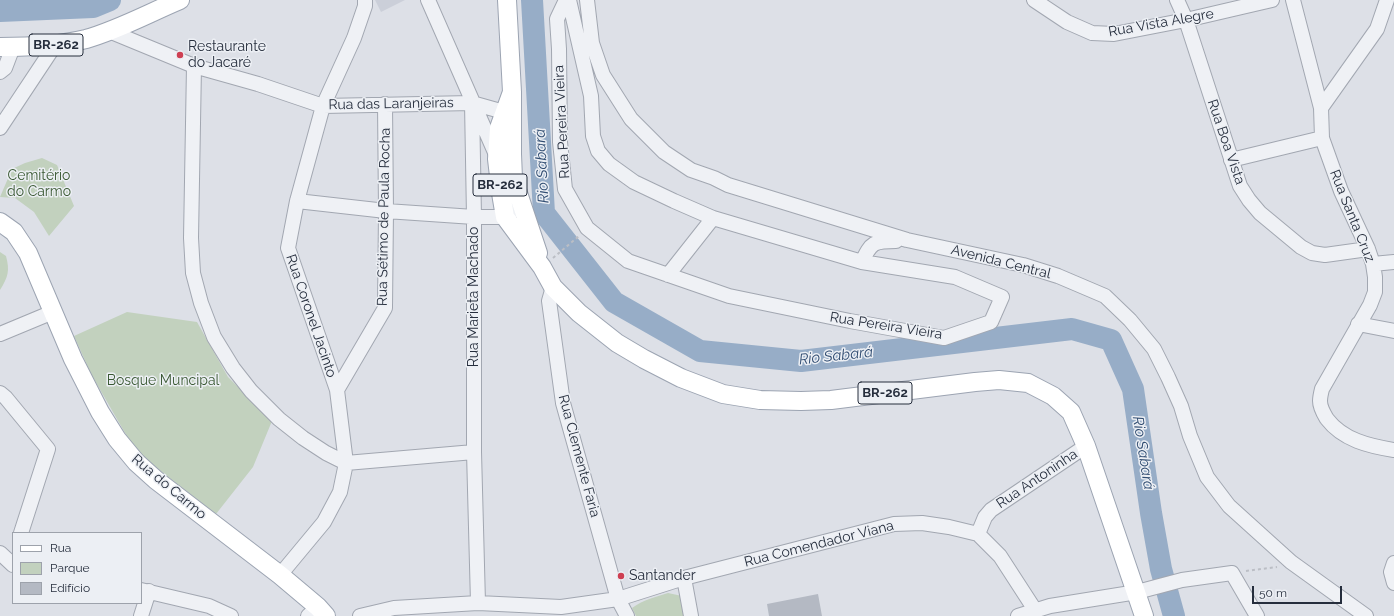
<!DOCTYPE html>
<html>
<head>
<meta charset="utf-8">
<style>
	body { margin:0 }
	#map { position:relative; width:1394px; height:616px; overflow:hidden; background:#dde0e7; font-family:Raleway,sans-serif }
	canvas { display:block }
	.legend { position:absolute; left:12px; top:532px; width:130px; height:72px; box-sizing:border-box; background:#eceff4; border:1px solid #9da2ab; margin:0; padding:5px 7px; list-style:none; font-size:12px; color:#262e3d }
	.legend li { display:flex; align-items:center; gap:8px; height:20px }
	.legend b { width:20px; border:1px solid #9da2ab }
	.scale { position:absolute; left:1252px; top:586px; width:90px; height:18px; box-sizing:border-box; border:2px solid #262e3d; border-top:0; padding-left:5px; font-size:12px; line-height:14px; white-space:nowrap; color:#262e3d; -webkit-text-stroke:3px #eceff4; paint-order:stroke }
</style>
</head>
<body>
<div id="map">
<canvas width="1394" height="616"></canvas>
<ul class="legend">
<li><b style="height:5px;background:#fff"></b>Rua</li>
<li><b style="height:11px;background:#c2d1be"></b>Parque</li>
<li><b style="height:11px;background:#b4b9c3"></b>Edifício</li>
</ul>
<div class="scale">50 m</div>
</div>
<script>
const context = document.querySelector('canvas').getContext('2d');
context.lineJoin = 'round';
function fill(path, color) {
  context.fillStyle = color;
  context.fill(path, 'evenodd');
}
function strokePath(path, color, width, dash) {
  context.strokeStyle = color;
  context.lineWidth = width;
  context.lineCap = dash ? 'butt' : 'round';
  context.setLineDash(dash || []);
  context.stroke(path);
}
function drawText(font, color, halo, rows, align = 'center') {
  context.font = font + ' Raleway,sans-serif';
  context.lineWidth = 3;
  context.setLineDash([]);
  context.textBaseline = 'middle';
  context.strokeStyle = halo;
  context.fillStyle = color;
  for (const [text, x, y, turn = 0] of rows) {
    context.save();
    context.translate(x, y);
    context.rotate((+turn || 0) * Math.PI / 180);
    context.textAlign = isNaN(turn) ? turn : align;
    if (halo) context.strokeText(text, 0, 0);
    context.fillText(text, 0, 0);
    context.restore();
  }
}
fill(new Path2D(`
	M 375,0 L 405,0 L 381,12 Z`), '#cbcfd9');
fill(new Path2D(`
	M 42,158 L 57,165 L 74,206 L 49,236 L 34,212 L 15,198 L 0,197 L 12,169 L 25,163 Z
	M 0,252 L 6,256 C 10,271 8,277 0,290 Z
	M 127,312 L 197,322 L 228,377 L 272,421 L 253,467 L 216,514 L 136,452 L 91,374 L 74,336 Z
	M 668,593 L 682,596 L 685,616 L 636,616 L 632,608 C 643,600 655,597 668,593 Z`), '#c2d1be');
strokePath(new Path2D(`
	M 532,0 L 544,213 L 614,302 L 700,351 L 801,361 L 1072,329 L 1111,340 L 1133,389 L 1151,513 L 1161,569 L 1174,616
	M 0,11 L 93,7 L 110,0`), '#97adc7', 22);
fill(new Path2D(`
	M 818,594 L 822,616 L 769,616 L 767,604 Z`), '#b4b9c3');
const minor = new Path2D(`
	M 428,0 L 497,157
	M 566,0 L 557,19 L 559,49 L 560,142 L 565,189 L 587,228 L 628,261 L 729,296 L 850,321 L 944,338 L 991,322 L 1002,297 L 955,277 L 862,262 L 713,218 L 674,201 L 634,182 L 609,164 L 598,151 L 593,136 L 591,96 L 569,0
	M 587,0 L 592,43 L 603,75 L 631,119 L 664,152 L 691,170 L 714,178 L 728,185 L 907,240 L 1023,265 L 1058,276 L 1105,296 L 1130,320 L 1154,349 L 1168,377 L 1181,406 L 1190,436 L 1207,477 L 1229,506 L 1291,562 L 1366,616
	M 1034,0 L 1067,22 L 1092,33 L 1114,34 L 1186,20 L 1272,0
	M 1177,0 L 1186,20 L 1240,186 L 1249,200 L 1260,213 L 1301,247 L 1312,253 L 1325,255 L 1368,249
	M 1293,0 L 1321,108 L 1322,138 L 1341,191 L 1368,249 L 1373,264 L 1375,277 L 1375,292 L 1370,305 L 1322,389 C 1321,393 1320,397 1320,401 C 1320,408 1324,414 1327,419 C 1343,440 1369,446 1394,450
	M 109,31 L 194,66 L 258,84 L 323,106 L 472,103 L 504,112 L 510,120
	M 194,66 L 191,238 L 193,273 L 201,303 L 214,337 L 233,368 L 251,391 L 279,419 L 303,438 L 326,453 L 346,463 L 474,452
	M 0,72 L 5,68 L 13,47
	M 472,103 L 474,217 L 474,452 L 478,603
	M 1321,108 L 1377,29 L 1387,0
	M 0,128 L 55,45
	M 1231,160 L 1322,138
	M 297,201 L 386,211 L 474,217 L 505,217 L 512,212 L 520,199
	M 862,262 C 871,242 874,241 896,241
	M 1373,264 L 1394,262
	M 668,275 L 713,218
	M 553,287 L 549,301 L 563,403 L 618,599 L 627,616
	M 1358,324 L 1394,331
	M 0,334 L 53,312
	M 337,390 L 385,308 L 386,211 L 385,104
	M 0,393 L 6,398 L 48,449 L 21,533
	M 978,534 L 985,517 L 991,510 L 1086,446
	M 0,553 L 13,565
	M 1394,563 L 1391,572 L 1394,583
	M 280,575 L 324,522 L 340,492 L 346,463 L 337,390 L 288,248 L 297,201 L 323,106 L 354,38 L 365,6 L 365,0
	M 684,578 L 691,616
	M 141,590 L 209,606 L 231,616
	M 141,616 L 149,591
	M 308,616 L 318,607
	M 360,616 L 394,608 L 478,603 L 561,607 L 618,599 L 684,578 L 894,524 L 922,523 L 949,527 L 978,534 L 1000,556 L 1035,610
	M 1018,616 L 1050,606 L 1137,592 L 1182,580 L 1232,573 L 1257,616`);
const major = new Path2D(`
	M 507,0 L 512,92 L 512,154 L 513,178 L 538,253
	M 0,47 C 29,47 58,46 86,39 C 118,30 149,13 180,0
	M 512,92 L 499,128 L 497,159 L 501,193 L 505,217 L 542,267 L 553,287 L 579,313 L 617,343 L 644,359 L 681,378 L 723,394 L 760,400 L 801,401 L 831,400 L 975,382 L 999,380 L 1028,383 L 1053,396 L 1071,412 L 1086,446 L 1144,616
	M 0,222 L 14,232 L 28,253 L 73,359 L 100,412 L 117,439 L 136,462 L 156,480 L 280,575 L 318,607 L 326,616`);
strokePath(minor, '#a2a7b1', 16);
strokePath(major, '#9ca4b2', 20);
strokePath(new Path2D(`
	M 553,258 L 579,236
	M 1246,571 L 1277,567`), '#bbbec5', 2, [3, 3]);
strokePath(minor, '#eff1f5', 14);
strokePath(major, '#fff', 18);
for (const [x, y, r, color] of [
	[180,55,4,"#ce3f52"],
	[621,576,4,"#ce3f52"]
]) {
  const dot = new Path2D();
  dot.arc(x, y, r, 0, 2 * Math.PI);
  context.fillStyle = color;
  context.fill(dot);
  strokePath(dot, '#eceff4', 1.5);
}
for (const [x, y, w] of [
	[56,45,54],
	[500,185,54],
	[885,393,54]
]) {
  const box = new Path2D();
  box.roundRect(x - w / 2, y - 11, w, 22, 3);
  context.fillStyle = '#eceff4';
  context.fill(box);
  strokePath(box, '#262e3d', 1);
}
drawText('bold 13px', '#262e3d', null, [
	["BR-262",56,45],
	["BR-262",500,185],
	["BR-262",885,393]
]);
drawText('14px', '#262e3d', '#eceff4', [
	["Rua Vista Alegre",1161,23,-10],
	["Rua das Laranjeiras",391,104,-1],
	["Rua Pereira Vieira",562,122,-93],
	["Rua Boa Vista",1226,142,71],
	["Rua Santa Cruz",1352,216,68],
	["Rua Sétimo de Paula Rocha",384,217,-89],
	["Avenida Central",1001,262,14],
	["Rua Marieta Machado",474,297,-90],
	["Rua Coronel Jacinto",311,316,71],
	["Rua Pereira Vieira",886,326,9],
	["Rua Clemente Faria",579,456,75],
	["Rua Antoninha",1037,479,-34],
	["Rua do Carmo",169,487,40],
	["Rua Comendador Viana",819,544,-14]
]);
drawText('14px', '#262e3d', '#eceff4', [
	["Restaurante",188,47],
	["do Jacaré",188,63],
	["Santander",629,576]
], 'left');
drawText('14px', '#3a5933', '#eceff4', [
	["Cemitério",39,176],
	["do Carmo",39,192],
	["Bosque Muncipal",163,381]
]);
drawText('italic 15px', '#304c71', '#eceff4', [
	["Rio Sabará",542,166,-93],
	["Rio Sabará",836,356,-6],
	["Rio Sabará",1143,453,81]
]);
</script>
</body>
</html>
